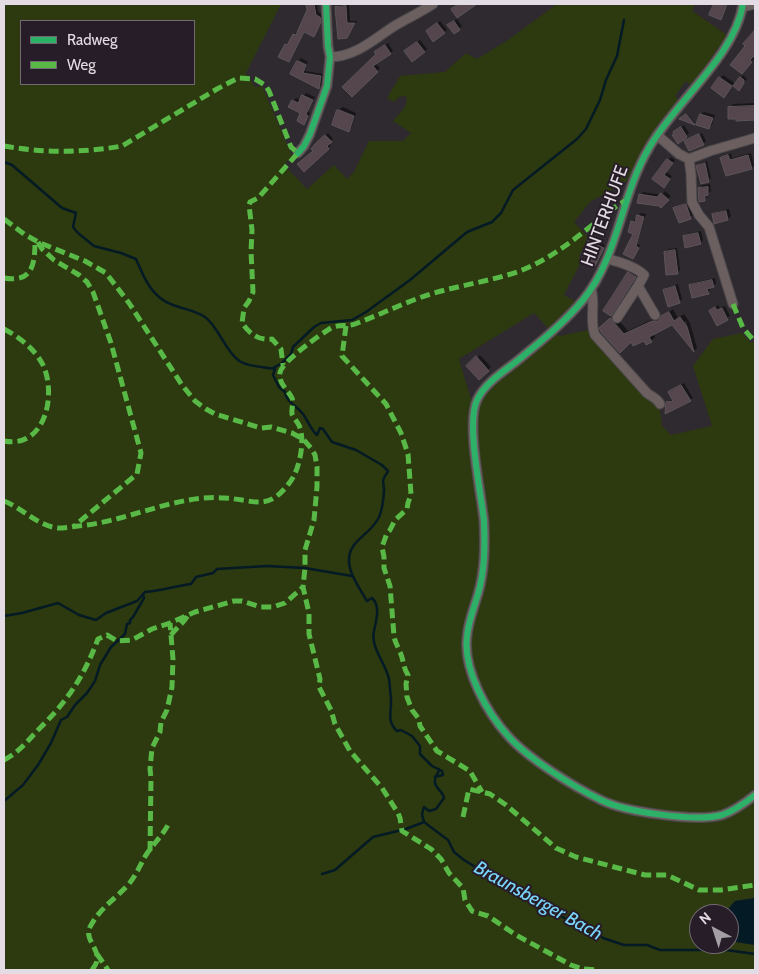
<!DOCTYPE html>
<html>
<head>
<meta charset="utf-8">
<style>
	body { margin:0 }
	#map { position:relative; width:759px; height:974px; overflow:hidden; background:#2f2a2f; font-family:Cabin,sans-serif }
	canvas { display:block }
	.frame { position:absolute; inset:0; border:5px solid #e3dce4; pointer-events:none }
	.legend { position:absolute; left:20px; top:20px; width:175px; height:65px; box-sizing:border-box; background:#271d28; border:1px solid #726973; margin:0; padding:6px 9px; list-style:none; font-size:15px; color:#e3dce4 }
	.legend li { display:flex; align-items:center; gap:10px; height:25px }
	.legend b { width:25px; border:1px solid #726973 }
	.north { position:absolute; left:689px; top:904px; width:50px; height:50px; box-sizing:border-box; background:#271d28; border:1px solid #726973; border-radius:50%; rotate:320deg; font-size:14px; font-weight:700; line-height:20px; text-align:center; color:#e3dce4 }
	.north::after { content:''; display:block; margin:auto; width:18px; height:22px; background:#a49ea5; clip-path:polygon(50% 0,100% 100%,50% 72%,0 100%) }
</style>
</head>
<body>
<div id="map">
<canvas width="759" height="974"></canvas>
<div class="frame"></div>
<ul class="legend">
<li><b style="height:6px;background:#2db169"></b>Radweg</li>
<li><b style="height:6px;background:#58b947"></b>Weg</li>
</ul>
<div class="north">N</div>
</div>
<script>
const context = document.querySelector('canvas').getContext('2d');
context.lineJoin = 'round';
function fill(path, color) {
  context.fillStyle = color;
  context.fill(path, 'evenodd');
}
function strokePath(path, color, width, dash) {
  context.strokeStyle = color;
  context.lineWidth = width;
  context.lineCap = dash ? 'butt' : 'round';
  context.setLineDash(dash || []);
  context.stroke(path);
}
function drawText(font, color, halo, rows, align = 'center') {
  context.font = font + ' Cabin,sans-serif';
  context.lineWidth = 4;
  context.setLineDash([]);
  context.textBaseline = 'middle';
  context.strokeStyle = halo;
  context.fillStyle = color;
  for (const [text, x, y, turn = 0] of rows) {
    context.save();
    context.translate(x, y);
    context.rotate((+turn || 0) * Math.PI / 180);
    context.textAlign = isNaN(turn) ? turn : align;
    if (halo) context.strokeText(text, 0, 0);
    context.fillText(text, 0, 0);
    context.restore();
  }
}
fill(new Path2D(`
	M 4,4 L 281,4 L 246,73 L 255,87 L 262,86 L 292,156 L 284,165 L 307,189 L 334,165 L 347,179 L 354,172 L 369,141 L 403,141 L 411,133 L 393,121 C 399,114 409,106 406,96 L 399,97 L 394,102 L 387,98 L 400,76 L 445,72 L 466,53 L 477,59 L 508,40 L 557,4 L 695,4 L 692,11 L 727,35 L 692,86 L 686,81 L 675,96 L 679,100 L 659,125 L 642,151 L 627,181 L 590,202 L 574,222 L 588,237 L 579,256 L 581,262 L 564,295 L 577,302 L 550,329 L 559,336 L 588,330 L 634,381 L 659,405 L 662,426 L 671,435 L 712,426 L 693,366 L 713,339 L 742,333 L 751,343 L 755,341 L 755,898 L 735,901 L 724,914 L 699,914 L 699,944 L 729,944 L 729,941 L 755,945 L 755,970 L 4,970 ZM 21,21 L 194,21 L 194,84 L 21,84 ZM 534,313 L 549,329 L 488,380 L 471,399 L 459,359 Z`), '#2d390e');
fill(new Path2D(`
	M 755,898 L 755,945 L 729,941 L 729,914 L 724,914 L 735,901 Z`), '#041a24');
fill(new Path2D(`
	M 307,4 L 317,4 L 318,12 L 322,14 L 323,19 L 314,35 L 305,31 L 289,61 L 286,45 L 288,42 L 290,43 L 294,34 L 298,32 L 308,10 Z
	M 349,4 L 350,21 L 357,21 L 347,37 L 336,7 L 339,5 Z
	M 457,19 L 462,26 L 454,33 L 451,23 Z
	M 440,21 L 447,30 L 444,32 L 430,29 Z
	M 755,32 L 755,53 L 753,56 L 755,57 L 746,69 L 747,46 L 745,44 Z
	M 420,40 L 427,49 L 424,52 L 409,48 Z
	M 388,43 L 393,51 L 375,63 L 380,68 L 352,95 L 377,54 L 378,49 Z
	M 301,58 L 308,62 L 307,64 L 299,60 Z
	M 297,62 L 306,67 L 305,71 L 323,74 L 321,85 L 319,88 L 292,73 Z
	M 723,75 L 736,84 L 743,75 L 747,79 L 739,89 L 733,85 L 726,94 L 712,88 Z
	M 306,93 L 315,97 L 308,111 L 310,113 L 304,123 L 302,112 L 293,101 L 296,98 L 301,100 Z
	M 755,103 L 755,116 L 737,118 L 729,108 L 733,104 Z
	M 343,107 L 356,113 L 351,128 L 348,131 L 338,111 Z
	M 704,112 L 715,115 L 712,125 L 709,128 L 701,114 Z
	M 687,114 L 695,123 L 694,123 L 681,119 Z
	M 684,125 L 689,133 L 678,142 L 677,130 Z
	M 328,133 L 333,139 L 329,143 L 331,145 L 304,170 L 316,145 Z
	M 702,133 L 706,141 L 703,144 L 686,141 Z
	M 731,153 L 732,158 L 751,153 L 754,165 L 752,168 L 722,158 Z
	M 671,157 L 675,160 L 666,172 L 672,176 L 666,184 L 654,179 Z
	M 707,161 L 711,178 L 709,180 L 698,166 L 700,163 Z
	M 710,184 L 711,191 L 707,194 L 707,197 L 705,200 L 699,188 L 702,185 Z
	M 665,191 L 671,196 L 661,206 L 640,195 L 643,192 L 661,195 Z
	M 688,202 L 693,215 L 690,218 L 675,208 L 678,206 Z
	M 729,209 L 731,216 L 728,219 L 713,214 L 716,212 Z
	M 640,213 L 646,214 L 637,244 L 640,245 L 635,255 L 634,233 L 632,222 L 635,219 L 637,220 Z
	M 701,231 L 703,240 L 701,243 L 684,237 L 687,234 Z
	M 593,239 L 605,245 L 597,261 L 584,254 Z
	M 677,248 L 680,270 L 677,273 L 665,252 L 668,249 Z
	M 634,268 L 640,272 L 611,315 L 629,273 Z
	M 715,278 L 716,284 L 710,287 L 710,290 L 708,293 L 690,286 L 692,283 Z
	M 678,284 L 682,299 L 679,302 L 664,290 L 667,287 Z
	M 718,305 L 720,308 L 725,306 L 730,316 L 718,324 L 710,311 Z
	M 673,309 L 678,318 L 684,314 L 690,323 L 697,348 L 694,351 L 673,323 L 653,333 L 655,337 L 651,341 L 644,339 L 632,340 L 605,324 L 615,316 L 628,331 L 657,317 L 662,317 ZM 686,321 L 692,341 L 688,337 L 684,322 Z
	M 480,355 L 491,367 L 479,379 L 467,366 Z
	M 684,383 L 693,398 L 690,400 L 667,403 L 670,400 L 674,399 L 672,390 Z`), '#0007');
strokePath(new Path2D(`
	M 4,162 L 12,165 L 62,208 L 76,213 L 73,227 L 78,233 L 94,246 L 121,253 L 136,259 C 144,278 152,298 173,305 C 184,309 196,311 205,317 C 218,326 226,353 241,362 C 250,367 264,367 275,369 L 273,375 L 279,387 L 285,392 C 286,402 297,406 303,414 C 308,421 311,430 317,435 L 320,428 L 323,429 L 332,442 L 356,450 L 382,465 L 388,471 C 387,474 385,475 384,478 C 382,480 384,486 384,489 C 384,497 382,512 378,519 C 372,530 361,536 354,545 C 340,563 358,585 367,601 L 372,598 C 381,606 376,621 374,631 C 370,647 386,664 389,679 C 390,685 390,692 391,698 C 392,711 386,721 397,731 L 401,730 L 412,736 L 420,746 L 420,754 L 432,766 L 442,771 L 443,775 L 435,777
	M 273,368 L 282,363 L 291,354 L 293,347 L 314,327 L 321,323 L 352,320 L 366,312 L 410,280 L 467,232 L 492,222 L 501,213 L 513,190 L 577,139 L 586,129 L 600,100 L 606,80 L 617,56 L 624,20
	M 4,616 L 22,613 L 58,603 L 79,615 L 96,620 L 106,613 L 137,601 L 145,592 C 161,591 176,586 191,584 L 196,577 L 213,573 L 217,569 L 267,566 L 305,568 L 352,576
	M 439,769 C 439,774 435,775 435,780 C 433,787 443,791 444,798 L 436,809 L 429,811 L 424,807 L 422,814 L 424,822 L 448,840 L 454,852 L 464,860 L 482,871 L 495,875 L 518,893 L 570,921 L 585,925 L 603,938 L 624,945 L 647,945 L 660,950 L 726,950 L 755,954
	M 4,801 L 23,785 L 38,765 L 51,743 L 61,720 L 67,717 L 75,705 L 87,693 L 95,681 L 100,665 L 111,647 L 125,634 L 127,624 L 130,623 L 130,620 L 133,617 L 144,598 L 143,594
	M 322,874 L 335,870 L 373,837 L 406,829 L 424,822`), '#041a24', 2.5);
const building = new Path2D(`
	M 306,4 L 314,4 L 316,15 L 320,17 L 321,22 L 314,37 L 304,32 L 289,62 L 278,57 L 285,44 L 287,45 L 293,34 L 296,35 L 307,10 Z
	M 459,4 L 477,4 L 457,18 L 451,9 Z
	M 714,4 L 727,4 L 721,20 L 709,15 Z
	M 346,6 L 347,23 L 355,23 L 347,38 L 338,39 L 335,7 Z
	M 454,21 L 460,30 L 454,34 L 447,25 Z
	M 437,23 L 445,33 L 433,42 L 426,31 Z
	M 755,30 L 755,55 L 750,60 L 752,62 L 742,74 L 730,65 L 745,46 L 743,44 Z
	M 417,42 L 425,52 L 412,62 L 404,51 Z
	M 385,45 L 391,54 L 373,66 L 378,72 L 352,97 L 342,87 L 376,54 L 374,52 Z
	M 297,61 L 306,65 L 303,73 L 321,76 L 319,89 L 290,74 Z
	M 719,77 L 732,86 L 724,98 L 711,88 Z
	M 740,77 L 744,80 L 744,83 L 739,91 L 733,86 Z
	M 302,95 L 313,100 L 306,114 L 308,116 L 304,125 L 297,121 L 300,113 L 288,107 L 292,100 L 298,103 Z
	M 755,106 L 755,120 L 736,121 L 736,119 L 728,119 L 728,107 Z
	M 337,110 L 339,110 L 354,116 L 349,132 L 332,125 Z
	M 686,114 L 695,125 L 679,119 Z
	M 700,114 L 713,118 L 709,129 L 696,125 Z
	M 681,127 L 687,137 L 678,144 L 672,135 L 674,134 L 673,132 Z
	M 699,134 L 704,145 L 689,151 L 684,141 Z
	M 325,135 L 332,142 L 327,146 L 329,149 L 304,172 L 297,164 L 313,151 L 311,149 L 315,144 Z
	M 728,155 L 730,160 L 748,155 L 752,169 L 726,176 L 720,158 Z
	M 667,159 L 673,163 L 664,175 L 670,179 L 664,188 L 652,179 Z
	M 705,163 L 709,182 L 701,184 L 696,166 Z
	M 708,187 L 708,195 L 705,196 L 705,201 L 699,202 L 698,188 Z
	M 661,193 L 669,200 L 661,208 L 659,206 L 637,203 L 639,194 L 657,197 Z
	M 686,204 L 691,219 L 679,223 L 673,208 Z
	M 726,211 L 728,220 L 714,224 L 712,214 Z
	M 637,215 L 644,217 L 636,246 L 639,248 L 633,259 L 623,254 L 633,234 L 628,232 L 631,221 L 635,222 Z
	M 698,233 L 701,244 L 685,248 L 683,236 Z
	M 589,241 L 604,248 L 595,266 L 588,262 L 590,258 L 582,254 Z
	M 675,250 L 678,274 L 666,275 L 664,252 Z
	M 628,272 L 636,277 L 611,316 L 603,311 Z
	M 712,280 L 714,287 L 707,289 L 709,294 L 692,298 L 689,285 Z
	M 675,286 L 680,303 L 668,307 L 663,290 Z
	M 715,307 L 717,310 L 722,308 L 728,320 L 717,326 L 709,311 Z
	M 669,312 L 674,321 L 680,317 L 687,327 L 694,352 L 672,325 L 649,337 L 652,342 L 646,345 L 644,341 L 633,346 L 631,342 L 620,353 L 601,332 L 599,328 L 610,318 L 624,334 L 652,321 L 658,321 L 661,316 Z
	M 476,356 L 489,371 L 479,380 L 466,366 Z
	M 681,385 L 691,401 L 665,414 L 666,402 L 673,401 L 668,392 Z`);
fill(building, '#55454c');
strokePath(building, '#5c5559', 1);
const minor = new Path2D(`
	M 743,4 C 735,56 675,102 649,148 C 620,197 619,256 583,300 C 564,323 540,342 517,361 C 503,372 485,383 477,400 C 466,424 481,492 484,521 C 485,546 485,570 478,594 C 474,608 468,622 467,637 C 463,670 487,713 509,737 C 529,759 574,787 601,800 C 625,812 696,822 722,815 C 734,811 745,803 755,795
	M 743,7 L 755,4
	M 330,57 C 356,57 375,38 396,25 C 408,18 421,12 433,4
	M 657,135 L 679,154 L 689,159 L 710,151 L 755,138
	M 298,153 L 304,146 L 310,134 L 327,86 L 330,57 L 328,46 L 326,4
	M 689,159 L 691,174 L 692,202 L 699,215 L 709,227 L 733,304
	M 608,259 C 619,262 635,266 644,275 L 638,286 L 655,315
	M 591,289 C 596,304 589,321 595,335 L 647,393 C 652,397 657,398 660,404
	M 617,318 L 638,286`);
strokePath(minor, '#4b474b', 11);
strokePath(minor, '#6b605f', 9);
strokePath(new Path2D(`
	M 4,146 C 42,153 83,153 122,146 L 217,89 L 238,78 L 255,79 L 265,85 L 269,91 L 291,147 L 298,153 L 258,198 L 250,202 L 249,205 L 252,230 L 251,252 L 253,292 L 249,301 L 244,308 L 242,323 C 249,333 258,341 272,339 L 281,349 L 283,365
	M 4,219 L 24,234 L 38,242 L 85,261 L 106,273 L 129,303 L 182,385 L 195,401 L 206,409 L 215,414 L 261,428 L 271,427 L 292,433 L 303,439 L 311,448 L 315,455 L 317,467 L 317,487 L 314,520 L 305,550 L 305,568 L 303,587 L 309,613 L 309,634 L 320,679 L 319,687 L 331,710 L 335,724 L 350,751 L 382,788 L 398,813 L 400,818 L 402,831 L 431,849 L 441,859 L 449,873 L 463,888 L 465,900 L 472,911 L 488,916 L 516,935 L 571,965 L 583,969 L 599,970
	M 38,242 L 42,249 L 54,260 L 79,275 L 87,282 L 93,292 L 111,343 L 141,453 L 137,474 L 73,527
	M 4,278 C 33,283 35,264 35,240
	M 733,304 L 743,328 L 755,342
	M 346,326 L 342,356 L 386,404 L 401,433 L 408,454 L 411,494 L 408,503 L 407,509 L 395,520 L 390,530 L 387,533 L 382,547 L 384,557 L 384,568 L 390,586 L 394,636 C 395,643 398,646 400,652 C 404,660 403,668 408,675 L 406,684 L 407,697 L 412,710 L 419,719 L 420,726 L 437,751 L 470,771 L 482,792
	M 4,329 C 19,337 35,349 43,365 C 57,395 45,449 4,441
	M 4,501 C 22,508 38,526 58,528 C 64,528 71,527 78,526 C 127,522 176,494 225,498 C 256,500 268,512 290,482 C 299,471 305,442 300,428 C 299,423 294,419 292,414 C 291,409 294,403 292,398 C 288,390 278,383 280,373 C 281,362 321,334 331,328 C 339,324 347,327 355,324 C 382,314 407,301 434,293 C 462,285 490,281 517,272 C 556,258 586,229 618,205 L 625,201
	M 171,635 C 177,627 183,624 188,615
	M 4,760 C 21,751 28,740 41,727 C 69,699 84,676 98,639 L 107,635 L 117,641 L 132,640 L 152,629 L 170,623 L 195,612 L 234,601 L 242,601 L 261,607 L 273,607 L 285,603 L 303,587
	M 463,817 L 469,789 L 490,794 L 506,805 L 556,848 L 576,857 L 645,875 L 667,875 L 699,890 L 721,890 L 755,885
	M 150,851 L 151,778 L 150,769 L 152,748 L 160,732 L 161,722 L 167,710 L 172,687 L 173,659 L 170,623
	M 97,954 L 108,970
	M 92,970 C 94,967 97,963 97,960 C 99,948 84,939 90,927 C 99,909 115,899 128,885 C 136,876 140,865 146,855 C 154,843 164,834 170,821`), '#58b947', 5, [10, 5]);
strokePath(new Path2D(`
	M 743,4 C 735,56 675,102 649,148 C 620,197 619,256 583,300 C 564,323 540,342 517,361 C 503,372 485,383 477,400 C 466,424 481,492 484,521 C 485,546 485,570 478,594 C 474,608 468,622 467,637 C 463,670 487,713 509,737 C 529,759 574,787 601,800 C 625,812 696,822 722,815 C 734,811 745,803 755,795
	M 298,153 L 304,146 L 310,134 L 327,86 L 330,57 L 328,46 L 326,4`), '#2db169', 6);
drawText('18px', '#e3dce4', '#271d28', [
	["HINTERHUFE",605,216,-70]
]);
drawText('italic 19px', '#7bd6fc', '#271d28', [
	["Braunsberger Bach",538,901,29]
]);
</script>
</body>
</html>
